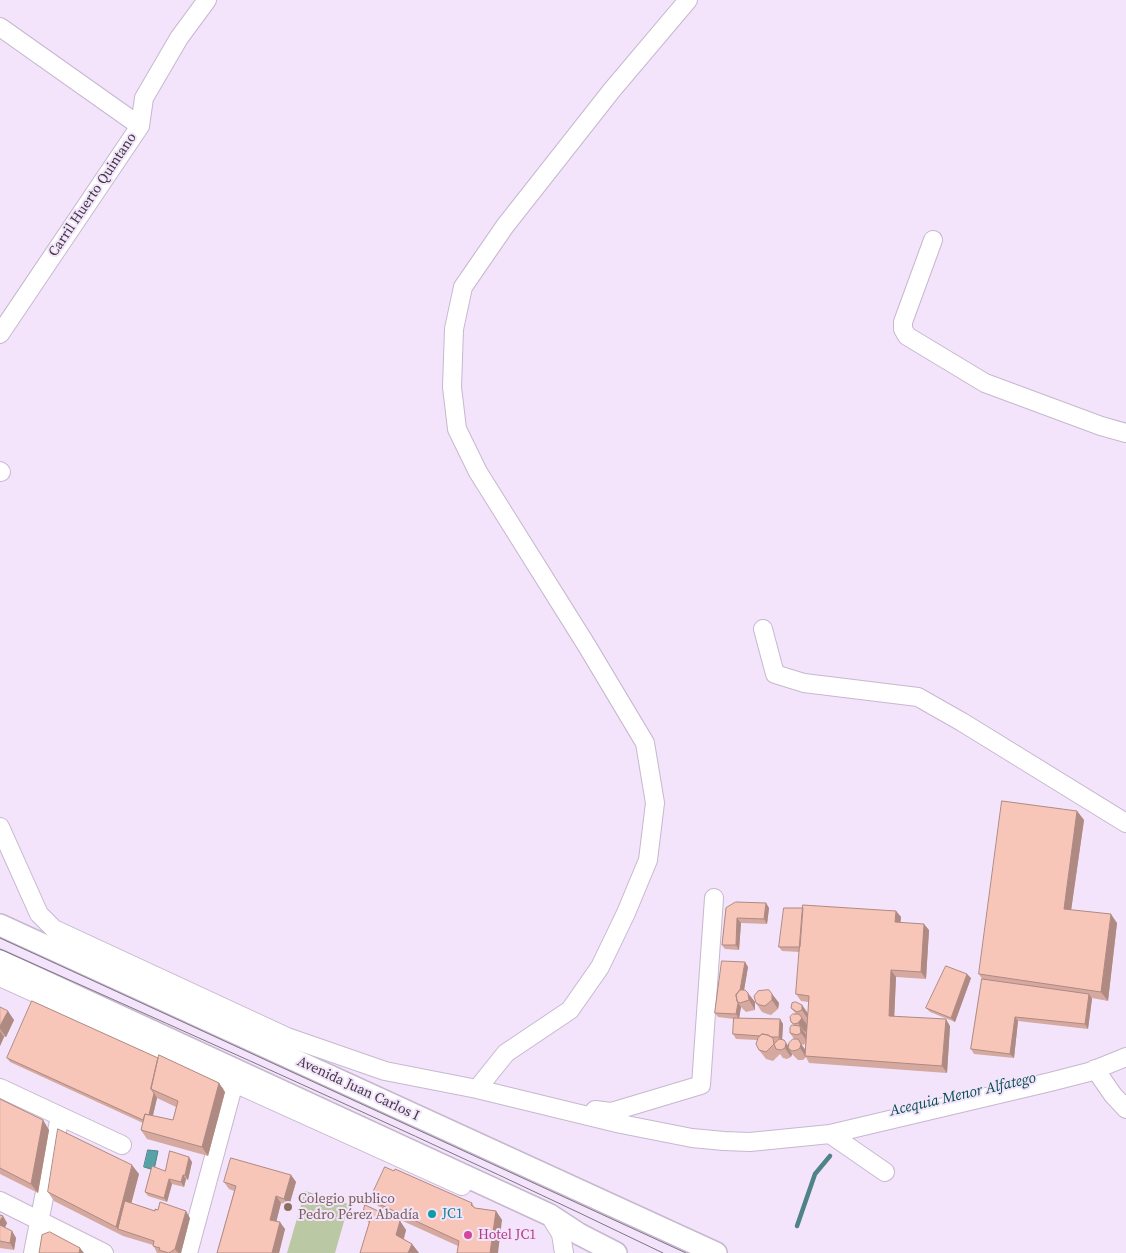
<!DOCTYPE html>
<html>
<head>
<meta charset="utf-8">
<style>
	body { margin:0 }
	canvas { display:block; background:#f3e4fb }
</style>
</head>
<body>
<canvas width="1126" height="1253"></canvas>
<script>
const context = document.querySelector('canvas').getContext('2d');
context.lineJoin = 'round';
function fill(path, color) {
  context.fillStyle = color;
  context.fill(path, 'evenodd');
}
function strokePath(path, color, width, dash) {
  context.strokeStyle = color;
  context.lineWidth = width;
  context.lineCap = dash ? 'butt' : 'round';
  context.setLineDash(dash || []);
  context.stroke(path);
}
function drawText(font, color, halo, rows, align = 'center') {
  context.font = font + ' "Source Serif 4",serif';
  context.lineWidth = 4;
  context.setLineDash([]);
  context.textBaseline = 'middle';
  context.strokeStyle = halo;
  context.fillStyle = color;
  for (const [text, x, y, turn = 0] of rows) {
    context.save();
    context.translate(x, y);
    context.rotate((+turn || 0) * Math.PI / 180);
    context.textAlign = isNaN(turn) ? turn : align;
    if (halo) context.strokeText(text, 0, 0);
    context.fillText(text, 0, 0);
    context.restore();
  }
}
fill(new Path2D(`
	M 305,1191 L 349,1204 L 335,1253 L 287,1253 Z`), '#bac9a4');
const water = new Path2D(`
	M 148,1150 L 158,1151 L 154,1170 L 144,1167 Z`);
fill(water, '#55a2a7');
strokePath(water, '#4f8389', 1);
strokePath(new Path2D(`
	M 797,1226 L 815,1174 L 830,1156`), '#4f8389', 4.5);
const minor = new Path2D(`
	M 0,27 L 140,126
	M 933,240 L 903,322 L 903,329 L 907,336 L 985,383 L 1101,426 L 1126,433
	M 0,334 L 140,126 L 144,98 L 179,38 L 207,0
	M 0,471 L 1,472
	M 763,629 L 775,674 L 804,683 L 918,697 L 962,722 L 1126,823
	M 0,827 L 39,914 L 54,929 L 287,1037 L 385,1071 L 477,1089 L 621,1124 L 692,1138 L 724,1141 L 750,1142 L 830,1134 L 1050,1082 L 1089,1072 L 1126,1057
	M 0,977 L 462,1186
	M 1095,1069 L 1113,1095 L 1126,1109
	M 0,1088 L 122,1145
	M 477,1089 L 506,1053 L 570,1010 L 600,967 L 626,913 L 648,860 L 655,803 L 645,743 L 587,646 L 478,472 L 457,429 L 452,387 L 454,329 L 463,287 L 505,226 L 612,90 L 688,0
	M 595,1110 L 611,1112 L 701,1085 L 714,898
	M 830,1134 L 885,1172
	M 0,1201 L 104,1253
	M 550,1216 L 561,1234 L 564,1253
	M 33,1253 L 60,1116
	M 188,1253 L 234,1083`);
const major = new Path2D(`
	M 0,925 L 716,1253
	M 0,961 L 550,1215 L 579,1234 L 616,1253`);
strokePath(minor, '#c6b8ce', 20);
strokePath(major, '#c6b8ce', 24);
strokePath(minor, '#fff', 18);
strokePath(major, '#fff', 21);
strokePath(new Path2D(`
	M 0,938 L 686,1253
	M 0,949 C 222,1048 444,1147 663,1253`), '#7e7583', 1);
fill(new Path2D(`
	M 1077,811 L 1084,820 L 1071,910 L 1117,923 L 1108,1001 L 1092,998 L 1088,1029 L 1018,1021 L 1014,1058 L 974,1054 L 971,1049 L 982,979 L 979,974 Z
	M 766,903 L 769,908 L 767,924 L 741,923 L 739,950 L 725,949 L 722,945 L 726,908 Z
	M 896,911 L 901,917 L 900,922 L 929,930 L 926,979 L 896,977 L 894,1017 L 950,1026 L 947,1073 L 809,1063 L 806,1057 L 803,1060 L 798,1060 L 792,1054 L 791,1057 L 787,1059 L 783,1058 L 780,1054 L 773,1061 L 766,1059 L 759,1050 L 757,1040 L 736,1039 L 733,1034 L 734,1019 L 718,1017 L 715,1013 L 745,962 L 748,967 L 744,990 L 755,1002 L 755,1010 L 746,1012 L 741,1007 L 739,1018 L 780,1019 L 783,1024 L 782,1039 L 788,1045 L 794,1039 L 790,1033 L 794,1025 L 791,1022 L 796,1014 L 791,1008 L 802,1005 L 808,1013 L 808,1002 L 801,1001 L 796,994 L 800,952 L 782,951 L 779,947 ZM 805,1043 L 805,1049 L 801,1044 L 804,1045 Z
	M 971,978 L 955,1022 L 930,1012 L 926,1008 Z
	M 772,994 L 779,1003 L 778,1009 L 771,1015 L 767,1014 L 762,1012 L 756,1003 Z
	M 0,1007 L 14,1020 L 6,1037 L 4,1037 L 0,1046 Z
	M 7,1058 L 158,1058 L 219,1083 L 225,1092 L 208,1156 L 147,1139 L 141,1130 L 143,1123 L 10,1062 ZM 157,1098 L 176,1107 L 173,1120 L 153,1116 Z
	M 0,1099 L 43,1120 L 49,1130 L 38,1193 L 0,1174 Z
	M 192,1162 L 188,1180 L 186,1179 L 184,1187 L 172,1184 L 167,1202 L 148,1196 L 145,1192 L 165,1171 Z
	M 139,1174 L 131,1204 L 155,1211 L 190,1218 L 181,1253 L 157,1253 L 153,1245 L 123,1236 L 54,1201 L 48,1192 Z
	M 291,1175 L 296,1182 L 289,1206 L 281,1203 L 276,1221 L 285,1229 L 279,1253 L 217,1253 L 234,1191 L 229,1189 L 224,1182 Z
	M 371,1197 L 472,1203 L 475,1208 L 496,1211 L 502,1220 L 458,1246 L 385,1213 L 382,1208 L 378,1206 Z
	M 0,1215 L 3,1216 L 7,1223 L 5,1228 L 12,1231 L 16,1238 L 14,1250 L 0,1248 Z
	M 363,1215 L 400,1221 L 406,1230 L 404,1239 L 412,1244 L 419,1253 L 369,1223 Z`), '#d5a99f');
fill(new Path2D(`
	M 1077,811 L 1084,820 L 1070,918 L 1064,909 Z
	M 766,903 L 769,908 L 767,924 L 764,919 Z
	M 896,911 L 901,917 L 900,929 L 895,922 Z
	M 1111,914 L 1117,923 L 1108,1001 L 1101,992 Z
	M 737,918 L 741,923 L 739,950 L 736,945 Z
	M 924,924 L 929,930 L 926,979 L 921,972 Z
	M 745,962 L 748,967 L 742,1002 L 738,1002 Z
	M 891,970 L 896,977 L 894,1023 L 889,1016 Z
	M 967,974 L 971,978 L 955,1022 L 951,1018 Z
	M 748,993 L 755,1002 L 755,1010 L 749,1000 Z
	M 772,994 L 779,1003 L 778,1009 L 772,1000 Z
	M 1089,994 L 1092,999 L 1088,1029 L 1085,1024 Z
	M 738,1003 L 741,1007 L 739,1019 L 736,1014 Z
	M 802,1005 L 808,1014 L 808,1019 L 802,1010 Z
	M 8,1011 L 14,1020 L 6,1037 L 0,1029 L 0,1026 Z
	M 1015,1017 L 1018,1021 L 1014,1058 L 1010,1054 Z
	M 802,1018 L 809,1027 L 805,1032 L 798,1023 Z
	M 780,1019 L 783,1024 L 782,1042 L 779,1037 Z
	M 946,1019 L 950,1026 L 947,1073 L 942,1066 Z
	M 800,1026 L 806,1035 L 808,1042 L 801,1033 Z
	M 0,1031 L 4,1037 L 0,1046 Z
	M 798,1039 L 807,1053 L 806,1057 L 800,1048 Z
	M 784,1040 L 792,1052 L 788,1048 L 792,1054 L 791,1057 L 785,1048 Z
	M 219,1083 L 225,1092 L 208,1156 L 202,1147 Z
	M 154,1093 L 157,1098 L 150,1127 L 147,1122 Z
	M 43,1120 L 49,1130 L 38,1193 L 31,1184 Z
	M 189,1157 L 192,1162 L 188,1180 L 185,1175 Z
	M 132,1165 L 139,1174 L 124,1231 L 118,1229 L 116,1227 Z
	M 183,1175 L 186,1179 L 184,1187 L 181,1182 Z
	M 291,1175 L 296,1182 L 289,1206 L 284,1199 Z
	M 169,1179 L 172,1184 L 167,1202 L 164,1198 Z
	M 276,1196 L 281,1203 L 275,1227 L 270,1220 Z
	M 186,1211 L 190,1218 L 181,1253 L 178,1253 L 175,1249 Z
	M 496,1211 L 502,1220 L 498,1253 L 490,1253 Z
	M 3,1216 L 7,1223 L 3,1231 L 0,1227 L 0,1221 Z
	M 400,1221 L 406,1230 L 402,1244 L 396,1235 Z
	M 280,1222 L 285,1229 L 279,1253 L 272,1253 Z
	M 12,1231 L 16,1238 L 14,1250 L 10,1243 Z
	M 412,1244 L 419,1253 L 408,1253 Z
	M 80,1248 L 84,1253 L 79,1253 Z`), '#ae8a82');
const building = new Path2D(`
	M 1002,801 L 1077,811 L 1064,909 L 1111,914 L 1101,992 L 979,974 Z
	M 736,902 L 766,903 L 764,919 L 737,918 L 736,945 L 722,945 L 726,908 Z
	M 803,905 L 896,911 L 895,922 L 924,924 L 921,972 L 891,970 L 889,1016 L 946,1019 L 942,1066 L 805,1056 L 809,996 L 796,994 Z
	M 784,908 L 803,908 L 800,947 L 779,947 Z
	M 722,961 L 745,962 L 740,990 L 736,995 L 737,1001 L 738,1003 L 736,1014 L 715,1013 Z
	M 946,966 L 967,974 L 951,1018 L 926,1008 Z
	M 982,979 L 1089,994 L 1085,1024 L 1015,1017 L 1010,1054 L 971,1049 Z
	M 740,990 L 745,990 L 748,993 L 749,1000 L 740,1003 L 737,1001 L 736,995 Z
	M 769,990 L 772,994 L 772,1000 L 765,1006 L 760,1005 L 756,1003 L 754,996 L 758,991 Z
	M 32,1001 L 158,1058 L 151,1089 L 154,1093 L 149,1115 L 145,1114 L 143,1120 L 7,1058 Z
	M 796,1002 L 802,1005 L 802,1010 L 797,1012 L 791,1008 L 792,1003 Z
	M 0,1007 L 8,1011 L 0,1026 Z
	M 793,1014 L 799,1014 L 802,1018 L 798,1023 L 794,1024 L 791,1022 L 790,1017 Z
	M 734,1018 L 780,1019 L 779,1037 L 771,1037 L 768,1035 L 762,1034 L 760,1036 L 733,1034 Z
	M 792,1025 L 800,1026 L 801,1033 L 797,1035 L 790,1033 L 790,1028 Z
	M 762,1034 L 768,1035 L 773,1038 L 774,1044 L 779,1039 L 784,1040 L 786,1043 L 785,1048 L 781,1050 L 776,1049 L 774,1044 L 766,1052 L 759,1050 L 756,1044 L 758,1038 Z
	M 793,1039 L 798,1039 L 801,1044 L 800,1048 L 797,1050 L 792,1051 L 788,1048 L 789,1043 Z
	M 159,1055 L 219,1083 L 202,1147 L 141,1130 L 145,1114 L 173,1120 L 178,1101 L 151,1089 Z
	M 0,1099 L 43,1120 L 31,1184 L 0,1168 Z
	M 58,1129 L 132,1165 L 116,1227 L 48,1192 Z
	M 170,1151 L 189,1157 L 185,1175 L 183,1175 L 181,1182 L 169,1179 L 164,1198 L 145,1192 L 152,1166 L 165,1171 Z
	M 231,1158 L 291,1175 L 284,1199 L 276,1196 L 270,1220 L 280,1222 L 272,1253 L 217,1253 L 236,1186 L 224,1182 Z
	M 385,1167 L 394,1171 L 395,1169 L 472,1203 L 471,1205 L 475,1208 L 496,1211 L 490,1253 L 457,1253 L 459,1241 L 379,1204 L 380,1201 L 371,1197 Z
	M 125,1201 L 155,1211 L 155,1209 L 158,1210 L 160,1202 L 186,1211 L 175,1249 L 169,1253 L 159,1250 L 160,1248 L 153,1246 L 154,1241 L 118,1229 Z
	M 365,1205 L 400,1221 L 396,1235 L 412,1244 L 408,1253 L 360,1253 L 371,1217 L 363,1215 Z
	M 0,1215 L 3,1216 L 0,1221 Z
	M 0,1225 L 12,1231 L 10,1243 L 0,1241 Z
	M 50,1232 L 80,1248 L 79,1253 L 39,1253 L 42,1235 Z`);
fill(building, '#f8c5b9');
strokePath(building, '#ae8a82', 1);
for (const [x, y, r, color] of [
	[288,1207,5,"#8d6e63"],
	[432,1214,5,"#0f9aa8"],
	[468,1235,5,"#d1479c"]
]) {
  const dot = new Path2D();
  dot.arc(x, y, r, 0, 2 * Math.PI);
  context.fillStyle = color;
  context.fill(dot);
  strokePath(dot, '#f3e4fb', 2);
}
drawText('14px', '#403a43', '#f3e4fb', [
	["Carril Huerto Quintano",93,195,-56],
	["Avenida Juan Carlos I",358,1089,25]
]);
drawText('14px', '#785e54', '#f3e4fb', [
	["Colegio publico",298,1199],
	["Pedro Pérez Abadía",298,1215]
], 'left');
drawText('14px', '#0d838f', '#f3e4fb', [
	["JC1",442,1214]
], 'left');
drawText('14px', '#b23c85', '#f3e4fb', [
	["Hotel JC1",478,1235]
], 'left');
drawText('italic 15px', '#024d50', '#f3e4fb', [
	["Acequia Menor Alfatego",963,1095,-13]
]);
</script>
</body>
</html>
